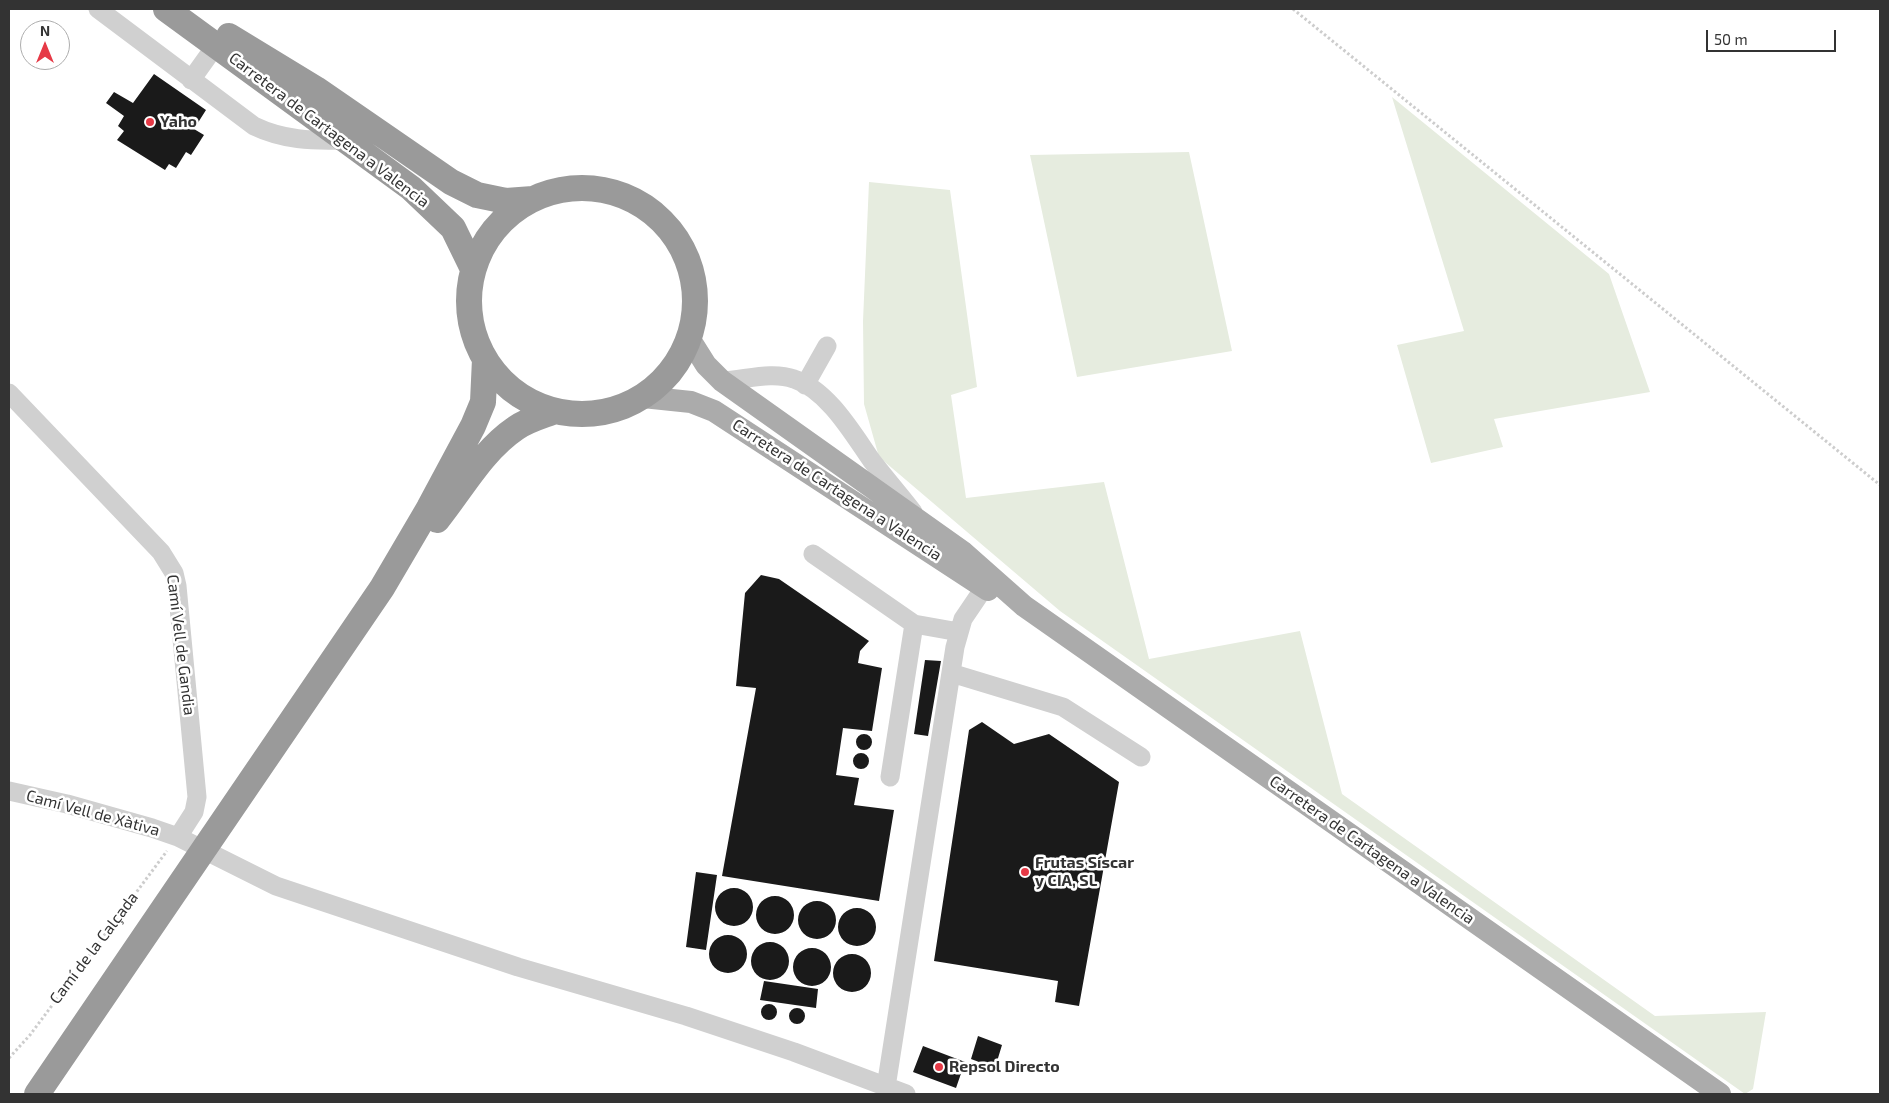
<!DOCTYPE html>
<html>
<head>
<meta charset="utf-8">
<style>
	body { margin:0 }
	#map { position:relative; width:1889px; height:1103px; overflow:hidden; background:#fff; font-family:"Exo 2",sans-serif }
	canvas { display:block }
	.frame { position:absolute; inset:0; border:10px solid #333; pointer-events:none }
	.north { position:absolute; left:20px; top:20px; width:50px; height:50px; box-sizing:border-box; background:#fff; border:1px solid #adadad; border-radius:50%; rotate:0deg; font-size:14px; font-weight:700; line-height:20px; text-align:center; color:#333 }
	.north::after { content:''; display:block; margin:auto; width:18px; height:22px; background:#e63946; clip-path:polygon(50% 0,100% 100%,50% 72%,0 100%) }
	.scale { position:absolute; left:1706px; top:30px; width:130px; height:22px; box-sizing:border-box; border:2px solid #333; border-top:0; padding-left:6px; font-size:15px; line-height:18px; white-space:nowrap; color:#333; -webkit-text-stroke:4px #fff; paint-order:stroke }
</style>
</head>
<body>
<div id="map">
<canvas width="1889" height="1103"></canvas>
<div class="frame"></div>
<div class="north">N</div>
<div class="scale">50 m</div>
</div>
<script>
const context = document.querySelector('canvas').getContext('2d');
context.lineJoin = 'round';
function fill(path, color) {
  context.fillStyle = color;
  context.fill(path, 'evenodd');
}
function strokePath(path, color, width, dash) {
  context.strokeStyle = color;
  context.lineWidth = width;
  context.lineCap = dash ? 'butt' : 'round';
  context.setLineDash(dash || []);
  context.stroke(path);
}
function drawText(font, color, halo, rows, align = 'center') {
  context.font = font + ' "Exo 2",sans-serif';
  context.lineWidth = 5;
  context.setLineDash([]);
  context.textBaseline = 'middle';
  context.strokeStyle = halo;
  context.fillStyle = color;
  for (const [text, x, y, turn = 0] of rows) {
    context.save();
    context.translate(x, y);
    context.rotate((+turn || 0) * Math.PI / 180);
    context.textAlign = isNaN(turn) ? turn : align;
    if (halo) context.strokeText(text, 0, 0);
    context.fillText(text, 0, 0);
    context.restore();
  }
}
fill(new Path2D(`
	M 1392,97 L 1609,274 L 1650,392 L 1494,419 L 1503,447 L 1431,463 L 1397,345 L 1464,331 Z
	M 1189,152 L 1232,351 L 1077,377 L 1030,155 Z
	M 869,182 L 950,190 L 977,387 L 951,395 L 966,498 L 1104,482 L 1149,659 L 1300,631 L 1342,794 L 1655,1016 L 1766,1012 L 1753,1089 L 1745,1094 L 1060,611 L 879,457 L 864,404 L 863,321 Z`), '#e6ecdf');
fill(new Path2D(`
	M 154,74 L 206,110 L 194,129 L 204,135 L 191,155 L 186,152 L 176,168 L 169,164 L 165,170 L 117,140 L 124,131 L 118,126 L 124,116 L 106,103 L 114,92 L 133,103 Z
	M 761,575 L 779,579 L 869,641 L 860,651 L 858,663 L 882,668 L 872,731 L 843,728 L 836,775 L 859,778 L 854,805 L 894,810 L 879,901 L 722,876 L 756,688 L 736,686 L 745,593 Z
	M 925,660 L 941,661 L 928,736 L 914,734 Z
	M 982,722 L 1014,744 L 1049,734 L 1119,782 L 1079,1006 L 1055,1002 L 1058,981 L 934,961 L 969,730 Z
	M856 742a8 8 0 1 1 16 0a8 8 0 1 1-16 0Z
	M853 761a8 8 0 1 1 16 0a8 8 0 1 1-16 0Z
	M 696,872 L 717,875 L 706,950 L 686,947 Z
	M715 907a19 19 0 1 1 38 0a19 19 0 1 1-38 0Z
	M756 915a19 19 0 1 1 38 0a19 19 0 1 1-38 0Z
	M798 920a19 19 0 1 1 38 0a19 19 0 1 1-38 0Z
	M838 927a19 19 0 1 1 38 0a19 19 0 1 1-38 0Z
	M709 954a19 19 0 1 1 38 0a19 19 0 1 1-38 0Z
	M751 961a19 19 0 1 1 38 0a19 19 0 1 1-38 0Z
	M793 967a19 19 0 1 1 38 0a19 19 0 1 1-38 0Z
	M833 973a19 19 0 1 1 38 0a19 19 0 1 1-38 0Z
	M 764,981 L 818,989 L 816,1008 L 760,1000 Z
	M761 1012a8 8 0 1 1 16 0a8 8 0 1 1-16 0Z
	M789 1016a8 8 0 1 1 16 0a8 8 0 1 1-16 0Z
	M 978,1036 L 1002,1045 L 995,1068 L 971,1059 Z
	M 923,1046 L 965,1062 L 956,1088 L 913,1072 Z`), '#1a1a1a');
strokePath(new Path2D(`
	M 1293,9 L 1880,485
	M 9,1058 L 30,1035 L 167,851`), '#cdcdcd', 3, [2.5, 2.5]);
strokePath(new Path2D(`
	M 98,9 L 254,126 C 283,140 312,141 343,140
	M 191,80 L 216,45
	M 722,381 C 745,380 772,371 794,379 C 828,390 853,434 872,461 C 885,478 900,495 913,512
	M 805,385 L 827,346
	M 9,393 L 161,552 L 174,573 L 177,586 L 197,797 L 194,812 L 178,837
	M 813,554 L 914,624 L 959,632
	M 951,673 L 1063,707 L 1141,757
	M 890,777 L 914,624
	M 9,791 L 67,804 L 152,828 L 178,837 L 276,886 L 518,967 L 686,1016 L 794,1052 L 906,1094
	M 886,1087 L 955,647 L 963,619 L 984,588`), '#d0d0d0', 19);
strokePath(new Path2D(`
	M 689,338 L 706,365 L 722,381 L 963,552 L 1024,606 L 1720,1094
	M 643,397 L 691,402 L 714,411 L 988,590`), '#ababab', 22);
strokePath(new Path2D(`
	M 166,9 L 411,188 L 453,228 L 473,269
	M 229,36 L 316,89 L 451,182 L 477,195 L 506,201 L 533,199
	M469 301a113 113 0 1 1 226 0a113 113 0 1 1-226 0Z
	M 437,520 C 462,489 482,451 516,428 C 527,420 542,416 555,411
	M 37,1094 L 382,588 L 429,508 L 473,426 L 483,402 L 485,359`), '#9a9a9a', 26);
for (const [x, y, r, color] of [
	[150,122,5,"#e63946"],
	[1025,872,5,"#e63946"],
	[939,1067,5,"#e63946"]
]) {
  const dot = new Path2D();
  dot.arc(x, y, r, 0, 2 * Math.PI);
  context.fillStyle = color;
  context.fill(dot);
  strokePath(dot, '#fff', 2);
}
drawText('bold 16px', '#333', '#fff', [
	["Yaho",160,122],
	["Frutas Síscar",1035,863],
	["y CIA, SL",1035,881],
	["Repsol Directo",949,1067]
], 'left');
drawText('16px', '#333', '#fff', [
	["Carretera de Cartagena a Valencia",329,130,37],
	["Carretera de Cartagena a Valencia",837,490,33],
	["Camí Vell de Gandia",181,645,83],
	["Camí Vell de Xàtiva",93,813,15],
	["Carretera de Cartagena a Valencia",1372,850,35],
	["Camí de la Calçada",94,948,-53]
]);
</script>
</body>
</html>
